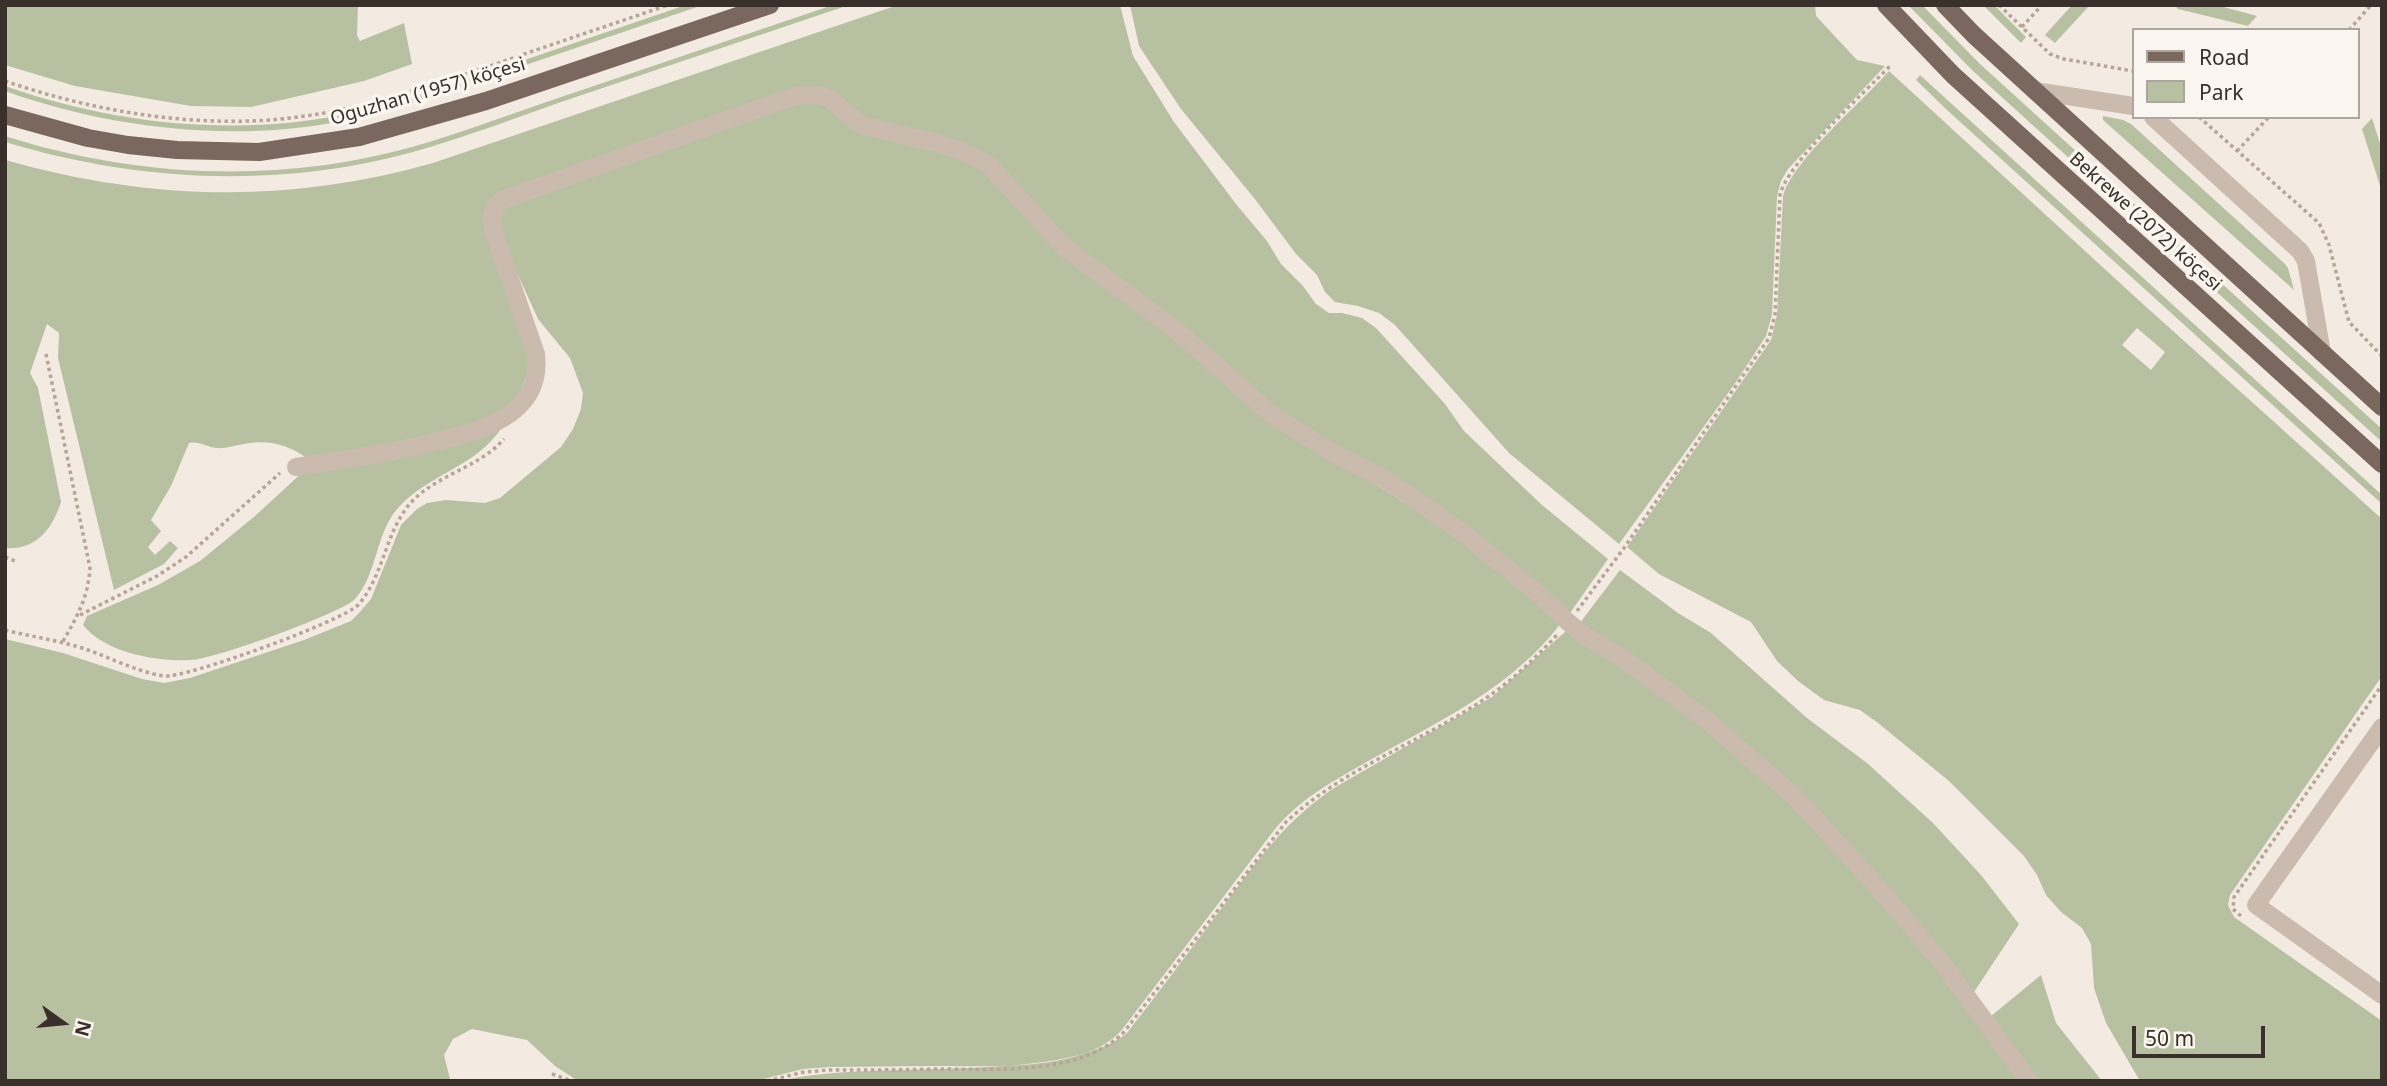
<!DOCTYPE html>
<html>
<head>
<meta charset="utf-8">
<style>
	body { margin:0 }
	#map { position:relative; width:2387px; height:1086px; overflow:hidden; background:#f3ebe2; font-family:"Noto Sans",sans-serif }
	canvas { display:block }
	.frame { position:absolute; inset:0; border:7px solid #39302c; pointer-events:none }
	.legend { position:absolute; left:2132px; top:28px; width:228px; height:91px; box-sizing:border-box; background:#faf5ee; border:2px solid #ada6a0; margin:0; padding:9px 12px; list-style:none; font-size:21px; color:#39302c }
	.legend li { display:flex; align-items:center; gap:14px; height:35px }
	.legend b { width:35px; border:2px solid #ada6a0 }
	.north { position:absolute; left:28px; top:988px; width:70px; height:70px; -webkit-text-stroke:5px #faf5ee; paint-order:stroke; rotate:105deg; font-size:19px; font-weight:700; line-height:28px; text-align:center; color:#39302c }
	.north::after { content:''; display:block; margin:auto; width:24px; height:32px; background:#39302c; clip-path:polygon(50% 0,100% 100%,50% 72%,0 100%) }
	.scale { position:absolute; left:2132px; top:1026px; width:133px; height:32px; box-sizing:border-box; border:4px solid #39302c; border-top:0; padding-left:9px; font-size:21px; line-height:24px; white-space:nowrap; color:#39302c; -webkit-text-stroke:5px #faf5ee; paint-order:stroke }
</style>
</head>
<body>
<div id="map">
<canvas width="2387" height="1086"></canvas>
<div class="frame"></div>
<ul class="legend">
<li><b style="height:9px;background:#7a675e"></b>Road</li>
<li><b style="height:19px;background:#b7c1a2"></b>Park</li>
</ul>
<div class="north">N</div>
<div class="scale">50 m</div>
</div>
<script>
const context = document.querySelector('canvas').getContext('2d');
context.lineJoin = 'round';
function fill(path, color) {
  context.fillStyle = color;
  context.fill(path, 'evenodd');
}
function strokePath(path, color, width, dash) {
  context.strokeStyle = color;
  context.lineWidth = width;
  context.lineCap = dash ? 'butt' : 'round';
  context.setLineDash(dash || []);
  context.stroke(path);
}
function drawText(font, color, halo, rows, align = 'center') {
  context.font = font + ' "Noto Sans",sans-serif';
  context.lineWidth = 7;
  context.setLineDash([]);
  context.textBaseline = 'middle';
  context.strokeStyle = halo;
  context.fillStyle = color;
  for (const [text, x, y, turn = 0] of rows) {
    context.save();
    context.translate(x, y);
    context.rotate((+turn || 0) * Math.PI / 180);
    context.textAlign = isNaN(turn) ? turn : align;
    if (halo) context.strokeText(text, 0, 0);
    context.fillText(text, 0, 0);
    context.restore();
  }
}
fill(new Path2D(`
	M 5,5 L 358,5 L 357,35 L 360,41 L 404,23 L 412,64 L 364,81 L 251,107 L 191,106 L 75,86 L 5,65 Z
	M 686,5 L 703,5 L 499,74 L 498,69 Z
	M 833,5 L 849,5 C 757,36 665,67 573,98 C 520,116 467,137 413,152 C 278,189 138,182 5,142 L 5,136 C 137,178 279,184 412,147 C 464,132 516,112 567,95 C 656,65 744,35 833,5 Z
	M 898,5 L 1120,5 L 1133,56 L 1174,122 L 1236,204 L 1267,241 L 1281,264 L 1303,286 L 1316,304 L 1329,313 L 1342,313 L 1362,318 L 1376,328 L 1445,404 L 1464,431 L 1542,505 L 1608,559 L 1570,613 L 1312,435 L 1081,254 L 993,162 L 868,120 L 831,93 L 492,198 L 530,367 L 519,395 L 497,415 L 473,427 L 308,459 C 289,445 268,439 244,444 C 235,445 226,449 216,448 C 207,447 199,441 189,443 L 171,486 L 151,520 L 161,531 L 148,547 L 155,555 L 170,541 L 178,548 L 164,564 L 114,590 L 58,358 L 59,333 L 47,324 L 30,373 L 38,388 L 61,502 C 53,528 36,551 5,548 L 5,160 C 151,201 287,204 433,163 Z
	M 1130,5 L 1815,5 L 1816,16 L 1857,60 L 1885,66 L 1788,169 L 1781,181 L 1777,196 L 1772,315 L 1766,336 L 1736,382 L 1619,544 L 1509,453 L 1395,325 L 1379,313 L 1358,306 L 1335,302 L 1325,292 L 1317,275 L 1296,254 L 1254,198 L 1181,109 L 1139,46 Z
	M 1908,5 L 1922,5 L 1980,64 L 2382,429 L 2382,442 L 1973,71 Z
	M 1983,5 L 1994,5 L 2026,37 L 2021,43 Z
	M 2072,5 L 2090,5 L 2055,43 L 2045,35 Z
	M 2174,5 L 2216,5 L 2257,16 L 2248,26 L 2178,9 Z
	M 1889,71 L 2133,295 L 2382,519 L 2382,676 L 2230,895 L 2228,905 L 2234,917 L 2382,1021 L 2382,1081 L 2140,1081 L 2106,1023 L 2094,988 L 2091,944 L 2082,928 L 2061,912 L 2046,895 L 2037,875 L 2024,856 L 1949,781 L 1878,723 L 1860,710 L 1824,700 L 1798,681 L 1777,661 L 1751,622 L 1659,574 L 1627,547 L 1771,340 L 1777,315 L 1783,196 C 1793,160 1862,102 1889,71 ZM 2137,328 L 2165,352 L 2151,370 L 2122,345 Z
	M 478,75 L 480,80 C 431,97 382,113 331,123 C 226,142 105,127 5,91 L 5,86 C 116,125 241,138 356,112 C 398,103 438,89 478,75 Z
	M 1920,75 L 2382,495 L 2382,504 L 1947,110 L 1916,80 Z
	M 808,99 L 977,164 L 1045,237 L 1356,472 L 1458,536 L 1561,623 C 1513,687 1438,722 1370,760 C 1334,781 1298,799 1272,833 L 1121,1031 C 1084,1072 989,1066 937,1066 C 901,1066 866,1067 830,1067 L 803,1069 L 756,1081 L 578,1081 L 555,1066 L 527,1040 L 472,1029 L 453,1039 L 444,1055 L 450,1079 L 460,1081 L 5,1081 L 5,639 L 63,653 L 142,679 L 164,683 L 190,678 L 304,640 L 351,621 L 359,613 L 371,599 L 401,525 L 417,509 L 427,503 L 446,500 L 485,503 L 500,498 L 561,447 L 573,429 L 581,409 L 583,393 L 570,358 L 538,319 L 498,231 L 497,211 Z
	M 2103,116 L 2123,120 L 2131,124 L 2284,263 L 2288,268 L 2294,290 L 2103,120 Z
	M 2372,118 L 2382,150 L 2382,192 L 2362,129 Z
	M 502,427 C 477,467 428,474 398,508 C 375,534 378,573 355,599 C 342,613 212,660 191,660 C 158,662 105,653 83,625 L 87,616 L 158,585 L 200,561 L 255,516 L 305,470 Z
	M 1620,570 L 1678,613 L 1711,633 L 1807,718 L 1867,763 L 1933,823 L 1981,875 L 2019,924 L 1974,992 L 1809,803 L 1579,624 Z
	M 1566,631 L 1613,660 L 1701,723 L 1805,815 L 1948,980 L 2020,1081 L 780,1081 C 872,1058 1061,1086 1127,1033 C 1158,993 1188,953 1218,913 C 1256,863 1286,818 1339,785 L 1492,697 Z
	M 2041,975 L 2056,1023 L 2102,1081 L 2035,1081 L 1991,1016 Z`), '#b7c1a2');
strokePath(new Path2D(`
	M 1999,5 L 2050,54 L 2064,59 L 2133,71
	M 2022,27 L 2042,5
	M 2349,30 L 2371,5
	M 5,81 C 95,112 202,130 298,117 C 362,109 425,87 487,67 C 547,46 607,26 668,5
	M 2199,117 L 2319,223 L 2329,245 L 2349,322 L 2382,356
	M 2237,151 L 2269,117
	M 46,354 L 90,568 C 88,598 77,617 62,643
	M 5,557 L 18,562
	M 1577,611 L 1624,548 L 1769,338 L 1775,315 L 1780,195 C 1787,163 1865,92 1891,65
	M 80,615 L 157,576 L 186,557 L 280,473
	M 5,630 C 33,637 62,641 88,650 C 113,659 138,672 164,676 C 184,679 343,621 358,605 C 383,577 385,535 408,506 C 433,475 478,469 504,439
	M 2241,916 L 2233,909 L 2234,897 L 2382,685
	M 552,1074 L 572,1081
	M 767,1081 L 804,1072 L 830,1070 C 866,1070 902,1070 938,1069 C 996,1069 1080,1076 1124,1032 L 1286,822 C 1345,767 1424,741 1489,696 C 1514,679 1536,657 1557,635`), '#b6a598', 3.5, [3.5, 3.5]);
strokePath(new Path2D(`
	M 2035,91 L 2133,106
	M 2153,117 L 2300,251 L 2306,261 L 2322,353
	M 296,467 C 337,461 378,455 418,446 C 468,434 544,421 536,354 L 494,233 C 491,219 490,209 502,200 L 786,99 L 803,95 L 819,95 L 829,98 L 861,125 L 937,143 L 961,151 L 988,164 L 1064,247 L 1177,331 L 1271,414 L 1336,455 L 1379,476 L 1406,493 L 1463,533 L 1535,591 L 1568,622 L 1585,636 L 1620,656 L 1709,722 L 1796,798 L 1874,883 L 1940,960 L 2029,1081
	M 2382,727 L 2256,905 L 2382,995`), '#cbbbae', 18);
strokePath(new Path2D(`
	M 1886,5 L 1953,75 L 2382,464
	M 1945,5 L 1974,35 L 2382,407
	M 5,115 L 88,138 L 128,145 L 177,150 L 259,152 L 359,137 L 486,101 L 770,5`), '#7a675e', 18);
drawText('19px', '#39302c', '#faf5ee', [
	["Oguzhan (1957) köçesi",428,92,-16],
	["Bekrewe (2072) köçesi",2145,222,42]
]);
</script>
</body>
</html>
